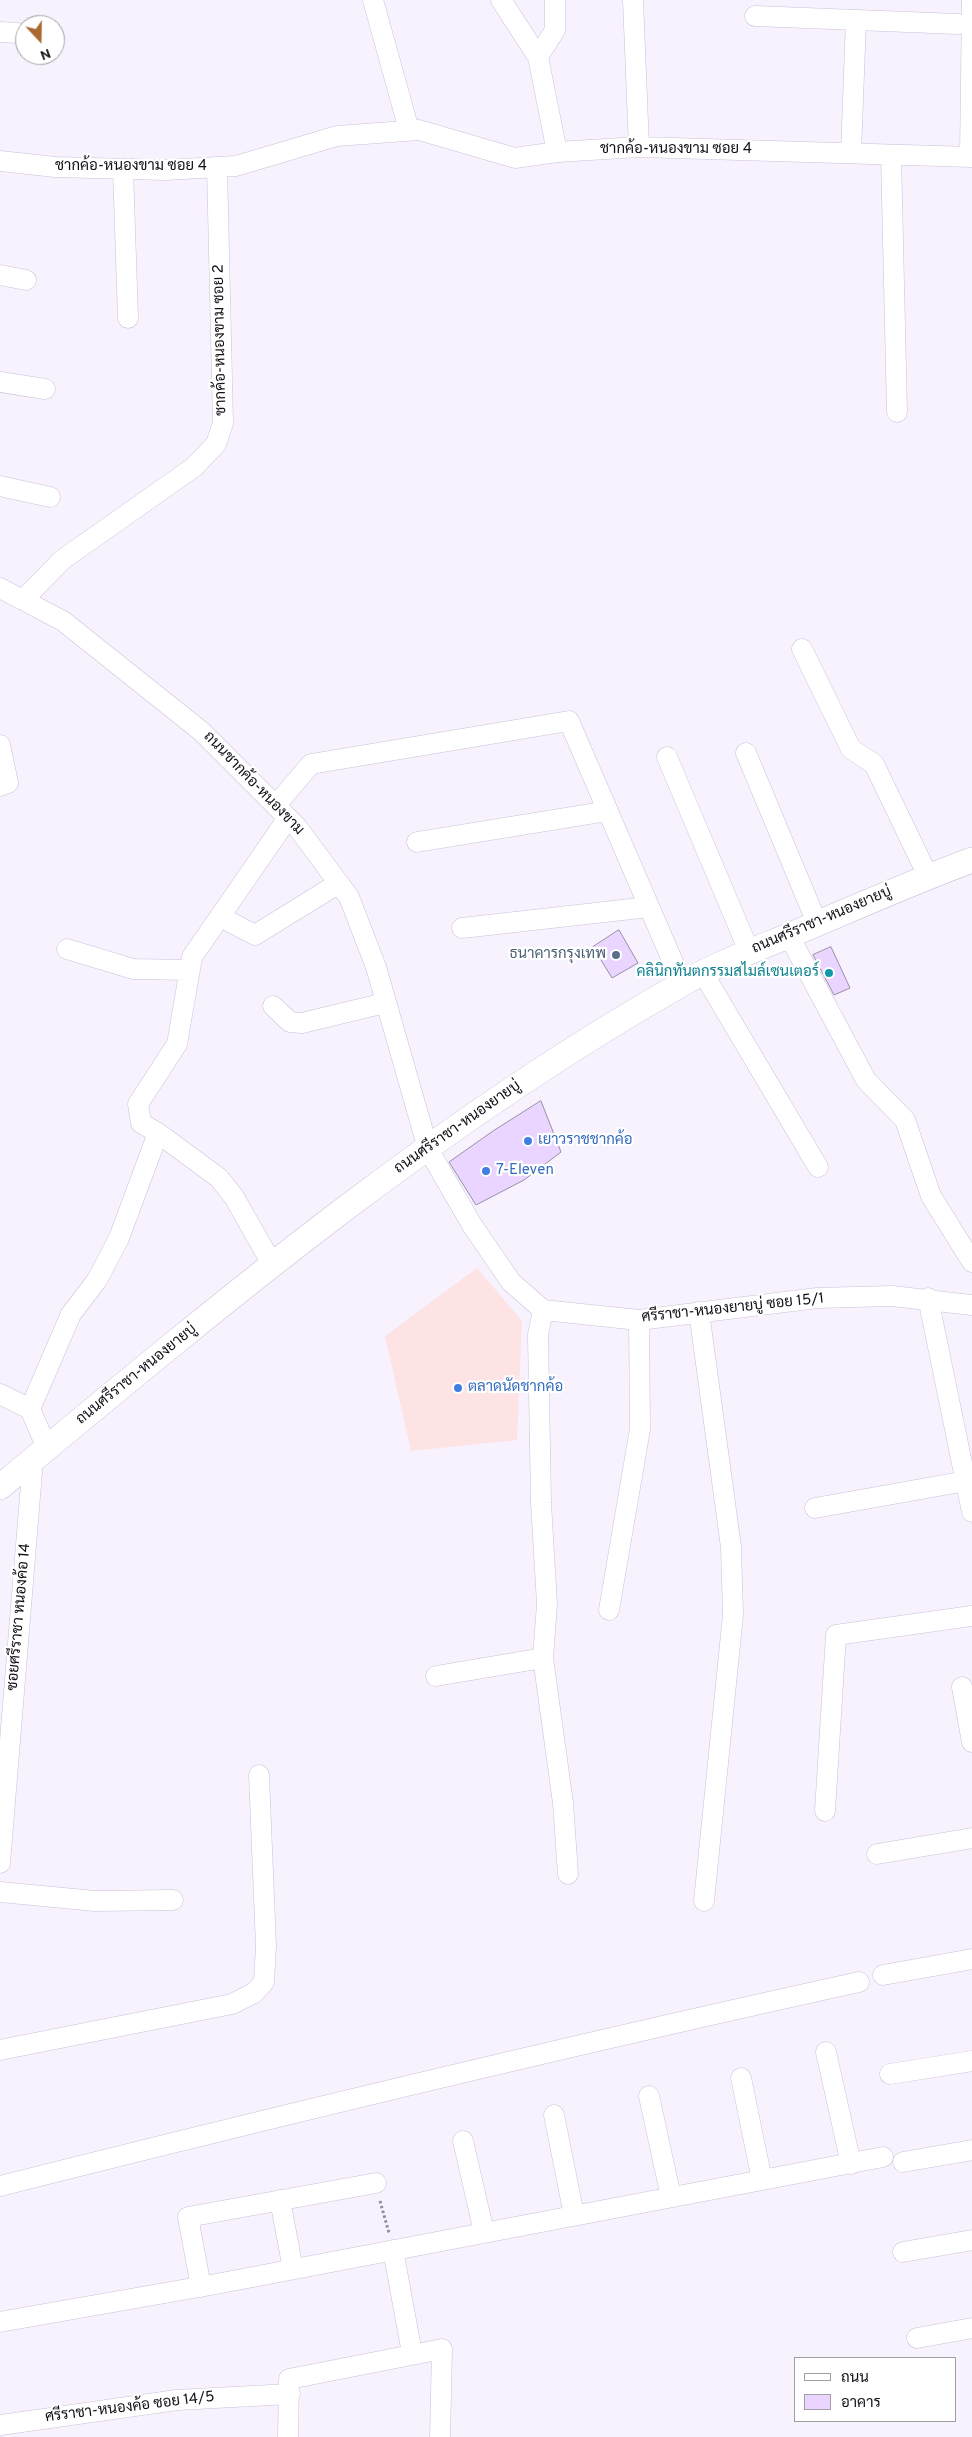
<!DOCTYPE html>
<html>
<head>
<meta charset="utf-8">
<style>
	body { margin:0 }
	#map { position:relative; width:972px; height:2437px; overflow:hidden; background:#f7f2fd; font-family:Overpass,Sarabun,sans-serif }
	canvas { display:block }
	.legend { position:absolute; left:794px; top:2357px; width:162px; height:65px; box-sizing:border-box; background:#fff; border:1px solid #a19fa2; margin:0; padding:6px 9px; list-style:none; font-size:15px; color:#130f17 }
	.legend li { display:flex; align-items:center; gap:10px; height:25px }
	.legend b { width:25px; border:1px solid #a19fa2 }
	.north { position:absolute; left:15px; top:15px; width:50px; height:50px; box-sizing:border-box; background:#fff; border:1px solid #a19fa2; border-radius:50%; rotate:159deg; font-size:14px; font-weight:700; line-height:20px; text-align:center; color:#130f17 }
	.north::after { content:''; display:block; margin:auto; width:18px; height:22px; background:#a86a30; clip-path:polygon(50% 0,100% 100%,50% 72%,0 100%) }
</style>
</head>
<body>
<div id="map">
<canvas width="972" height="2437"></canvas>
<ul class="legend">
<li><b style="height:6px;background:#fff"></b>ถนน</li>
<li><b style="height:14px;background:#e9d5ff"></b>อาคาร</li>
</ul>
<div class="north">N</div>
</div>
<script>
const context = document.querySelector('canvas').getContext('2d');
context.lineJoin = 'round';
function fill(path, color) {
  context.fillStyle = color;
  context.fill(path, 'evenodd');
}
function strokePath(path, color, width, dash) {
  context.strokeStyle = color;
  context.lineWidth = width;
  context.lineCap = dash ? 'butt' : 'round';
  context.setLineDash(dash || []);
  context.stroke(path);
}
function drawText(font, color, halo, rows, align = 'center') {
  context.font = font + ' Overpass,Sarabun,sans-serif';
  context.lineWidth = 4.5;
  context.setLineDash([]);
  context.textBaseline = 'middle';
  context.strokeStyle = halo;
  context.fillStyle = color;
  for (const [text, x, y, turn = 0] of rows) {
    context.save();
    context.translate(x, y);
    context.rotate((+turn || 0) * Math.PI / 180);
    context.textAlign = isNaN(turn) ? turn : align;
    if (halo) context.strokeText(text, 0, 0);
    context.fillText(text, 0, 0);
    context.restore();
  }
}
fill(new Path2D(`
	M 477,1268 L 522,1321 L 517,1440 L 411,1451 L 385,1336 Z`), '#fee3e5');
const building = new Path2D(`
	M 619,930 L 638,963 L 612,978 L 593,947 Z
	M 831,947 L 850,988 L 834,995 L 813,955 Z
	M 541,1101 L 561,1152 L 524,1180 L 476,1205 L 449,1162 L 493,1131 Z`);
fill(building, '#e9d5ff');
strokePath(building, '#988ea5', 1);
const minor = new Path2D(`
	M 373,0 L 409,130
	M 501,0 L 538,57 L 557,152
	M 633,0 L 639,147
	M 755,16 L 958,24
	M 0,32 L 18,33
	M 538,57 L 555,30 L 555,0
	M 851,153 L 856,20
	M 891,155 L 897,412
	M 970,157 L 972,0
	M 0,161 L 55,167 L 165,170 L 236,166 L 337,136 L 419,130 L 515,158 L 557,152 L 639,147 L 972,157
	M 123,169 L 128,318
	M 0,275 L 26,280
	M 0,382 L 45,389
	M 0,486 L 50,497
	M 0,588 L 63,621 L 201,731 L 297,827 L 349,897 L 376,967 L 428,1149 L 472,1225 L 511,1282 L 543,1310 L 639,1320 L 817,1298 L 892,1296 L 972,1305
	M 23,600 L 62,560 L 194,467 L 216,444 L 223,423 L 217,167
	M 802,649 L 851,749 L 874,764 L 928,876
	M 0,745 L 8,783 L 0,786
	M 746,753 L 817,923
	M 667,757 L 749,951
	M 276,805 L 311,764 L 569,721 L 682,983
	M 417,842 L 608,811
	M 230,922 L 255,935 L 339,883
	M 462,928 L 649,907
	M 789,936 L 866,1080 L 905,1120 L 931,1196 L 972,1262
	M 67,949 L 133,969 L 190,970
	M 703,973 L 818,1167
	M 273,1006 L 290,1022 L 302,1023 L 385,1003
	M 272,1264 L 234,1197 L 219,1178 L 158,1133 L 141,1123 L 138,1104 L 177,1044 L 192,957 L 288,818
	M 928,1298 L 972,1512
	M 543,1310 L 538,1335 L 541,1503 L 547,1604 L 543,1658 L 563,1803 L 568,1874
	M 699,1312 L 731,1547 L 733,1615 L 704,1901
	M 0,1394 L 30,1409
	M 47,1448 L 30,1409 L 71,1314 L 97,1280 L 119,1238 L 158,1133
	M 815,1508 L 966,1481
	M 609,1610 L 640,1429 L 639,1320
	M 436,1676 L 543,1658
	M 962,1687 L 972,1742
	M 825,1811 L 836,1635 L 972,1616
	M 877,1854 L 972,1838
	M 0,1863 L 33,1460
	M 0,1892 L 95,1901 L 173,1900
	M 883,1975 L 972,1959
	M 0,2050 L 232,2004 L 254,1993 L 264,1982 L 266,1946 L 259,1775
	M 826,2052 L 851,2164
	M 890,2074 L 972,2061
	M 741,2078 L 762,2180
	M 649,2096 L 671,2197
	M 554,2115 L 574,2215
	M 463,2141 L 484,2232
	M 903,2162 L 972,2150
	M 0,2186 C 286,2114 572,2045 859,1982
	M 280,2200 L 293,2269
	M 393,2250 L 412,2353
	M 903,2252 L 972,2240
	M 201,2287 L 188,2217 L 376,2183
	M 0,2322 L 216,2284 L 883,2157
	M 917,2338 L 972,2328
	M 0,2425 L 177,2400 L 290,2394
	M 288,2437 L 289,2379 L 442,2349 L 440,2437`);
const major = new Path2D(`
	M 0,1487 C 218,1306 438,1121 687,981 C 719,963 754,950 788,936 C 850,910 910,883 972,860`);
strokePath(minor, '#cbc0d8', 21);
strokePath(major, '#cbc0d8', 26);
strokePath(new Path2D(`
	M 380,2201 L 389,2233`), '#938e98', 3, [2.5, 2.5]);
strokePath(minor, '#fff', 20);
strokePath(major, '#fff', 25);
for (const [x, y, r, color] of [
	[616,955,5,"#5c6f8a"],
	[829,973,5,"#0f9aa8"],
	[528,1141,5,"#3f7fe0"],
	[486,1171,5,"#3f7fe0"],
	[458,1388,5,"#3f7fe0"]
]) {
  const dot = new Path2D();
  dot.arc(x, y, r, 0, 2 * Math.PI);
  context.fillStyle = color;
  context.fill(dot);
  strokePath(dot, '#fff', 2);
}
drawText('15px', '#130f17', '#fff', [
	["ชากค้อ-หนองขาม ซอย 4",676,150],
	["ชากค้อ-หนองขาม ซอย 4",131,167],
	["ชากค้อ-หนองขาม ซอย 2",221,340,-91],
	["ถนนชากค้อ-หนองขาม",253,784,46],
	["ถนนศรีราชา-หนองยายบู่",822,921,-23],
	["ถนนศรีราชา-หนองยายบู่",458,1128,-35],
	["ศรีราชา-หนองยายบู่ ซอย 15/1",733,1309,-6],
	["ถนนศรีราชา-หนองยายบู่",137,1375,-39],
	["ซอยศรีราชา หนองค้อ 14",20,1617,-85],
	["ศรีราชา-หนองค้อ ซอย 14/5",130,2408,-7]
]);
drawText('15px', '#4e5e75', '#fff', [
	["ธนาคารกรุงเทพ",606,955]
], 'right');
drawText('15px', '#0d838f', '#fff', [
	["คลินิกทันตกรรมสไมล์เซนเตอร์",819,973]
], 'right');
drawText('15px', '#366cbe', '#fff', [
	["เยาวราชชากค้อ",538,1141],
	["7-Eleven",496,1171],
	["ตลาดนัดชากค้อ",468,1388]
], 'left');
</script>
</body>
</html>
